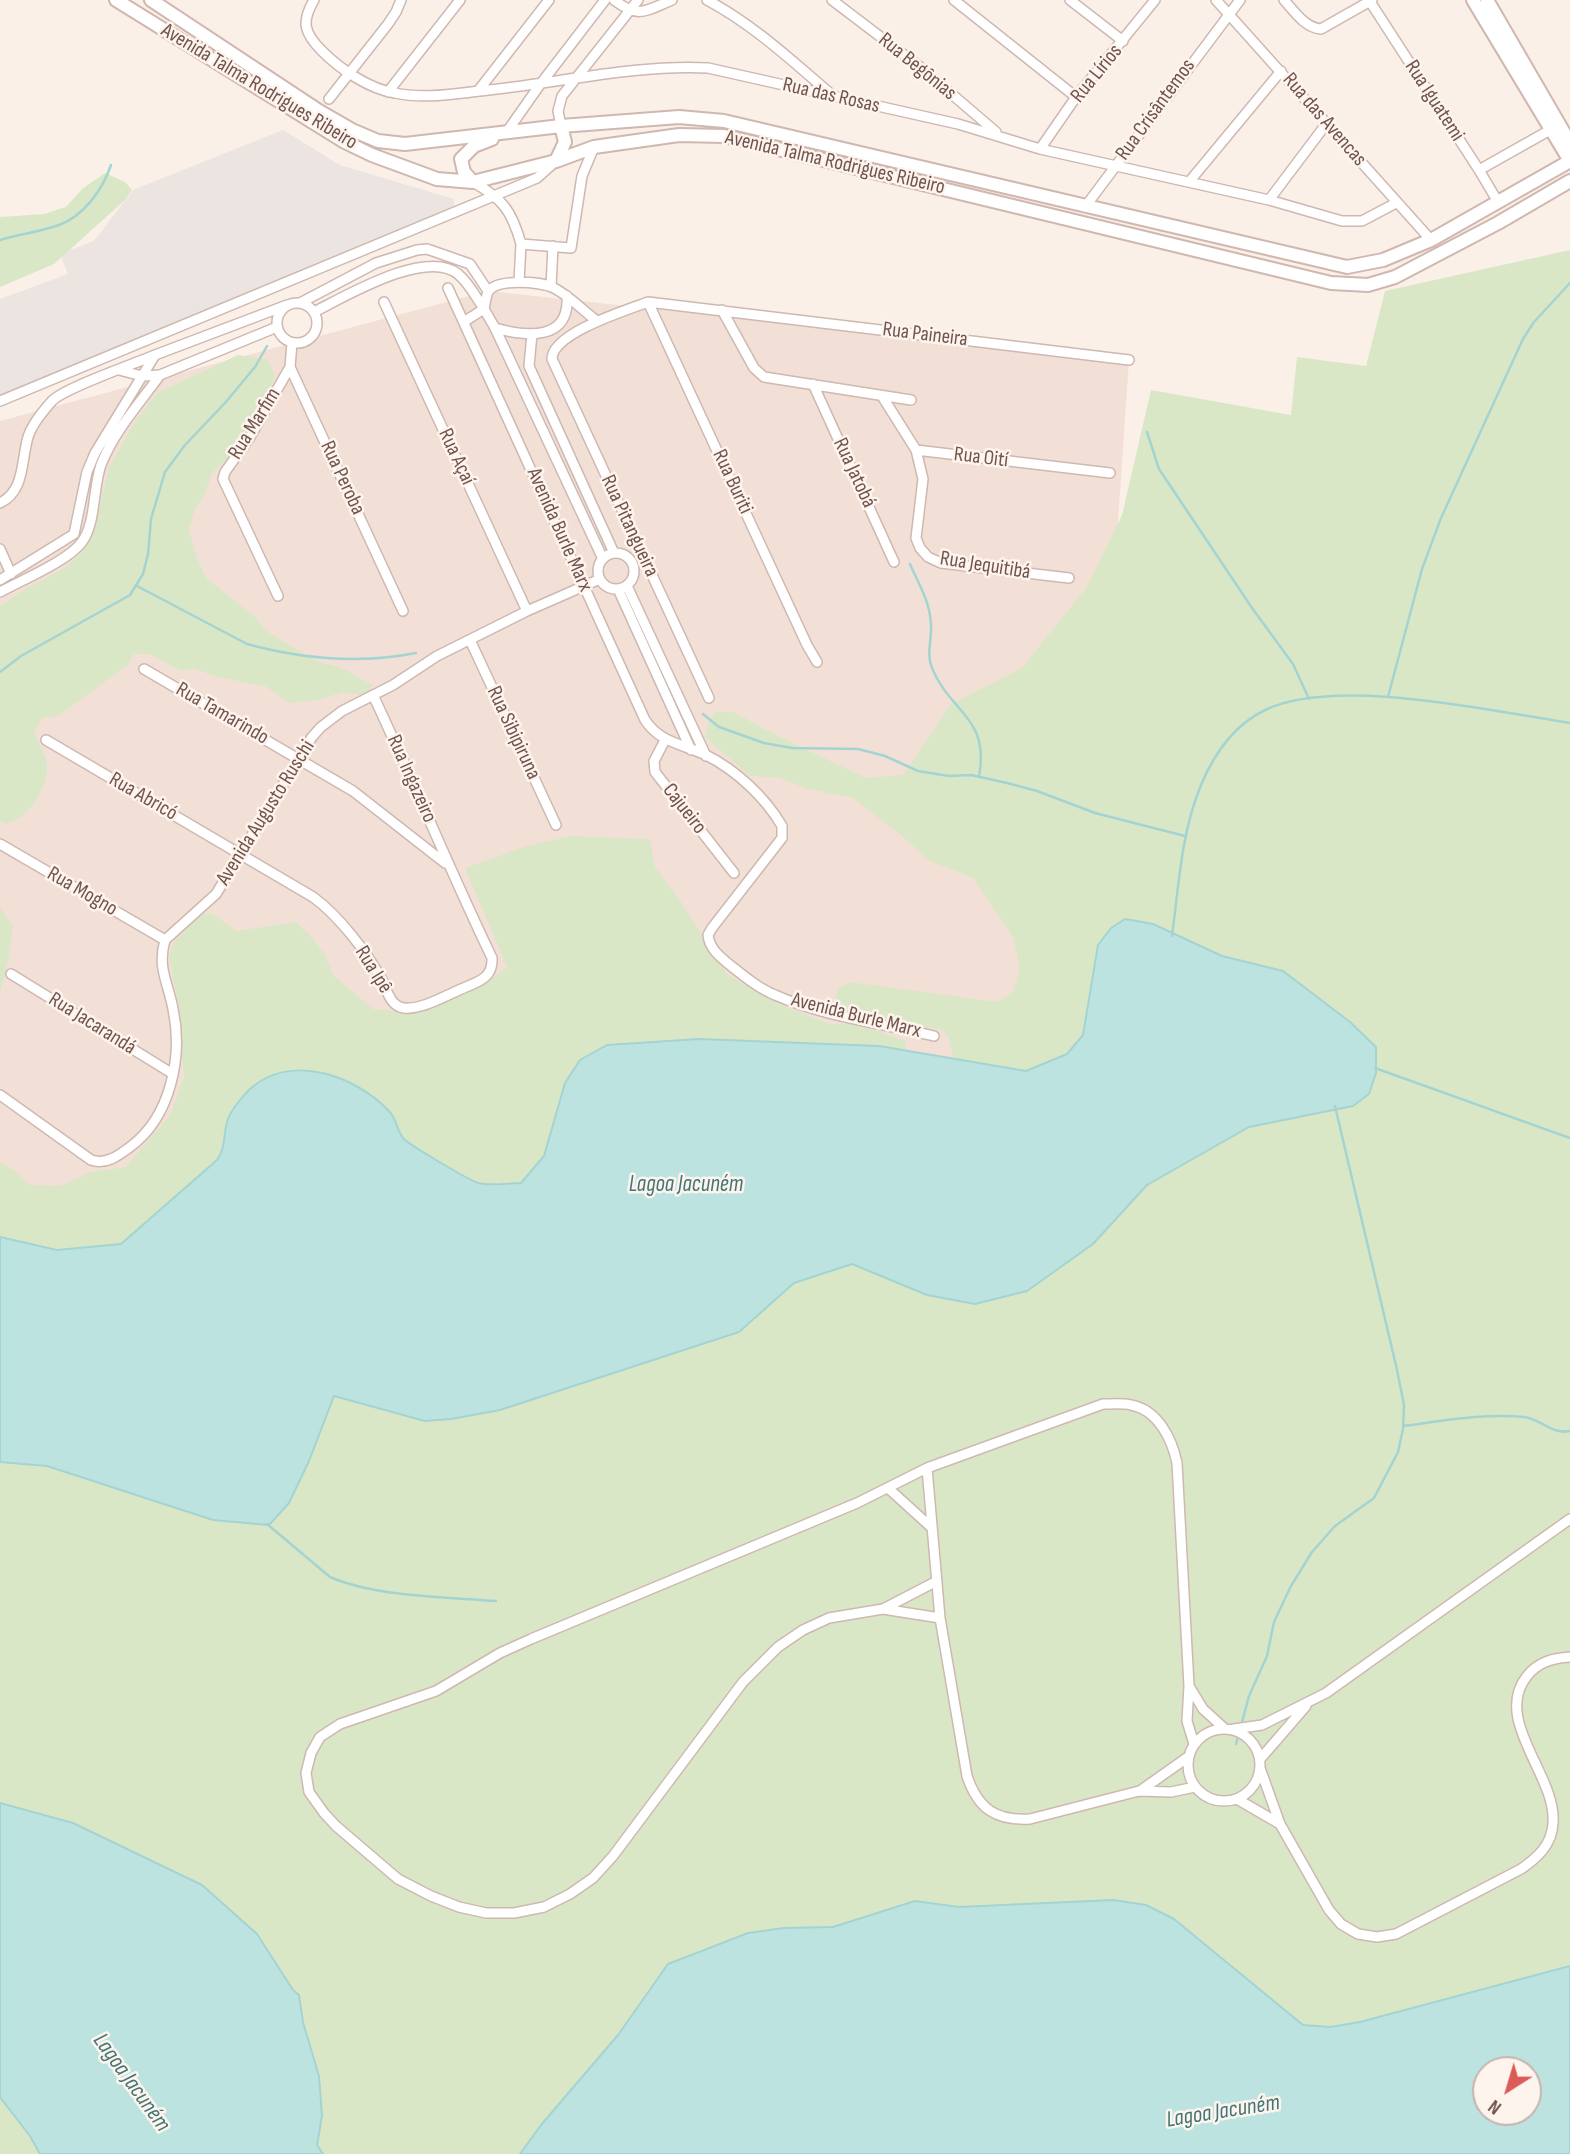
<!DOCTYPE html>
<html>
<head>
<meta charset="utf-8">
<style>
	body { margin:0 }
	#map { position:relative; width:1570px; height:2154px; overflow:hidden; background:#fbf0e7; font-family:"Sofia Sans Condensed",sans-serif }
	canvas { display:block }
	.north { position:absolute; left:1472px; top:2056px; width:70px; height:70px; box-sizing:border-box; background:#fef4ee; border:2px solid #c6b4ae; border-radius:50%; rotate:217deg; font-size:19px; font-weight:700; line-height:28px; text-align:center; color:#72544e }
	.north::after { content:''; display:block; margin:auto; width:24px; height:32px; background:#db5c57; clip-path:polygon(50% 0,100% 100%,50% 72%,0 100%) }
</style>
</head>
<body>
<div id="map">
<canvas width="1570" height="2154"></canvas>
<div class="north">N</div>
</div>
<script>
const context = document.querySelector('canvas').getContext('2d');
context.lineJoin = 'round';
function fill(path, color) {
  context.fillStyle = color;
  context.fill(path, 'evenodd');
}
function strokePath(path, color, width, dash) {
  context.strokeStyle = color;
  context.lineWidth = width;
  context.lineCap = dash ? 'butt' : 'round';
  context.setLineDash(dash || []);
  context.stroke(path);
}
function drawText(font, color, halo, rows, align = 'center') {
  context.font = font + ' "Sofia Sans Condensed",sans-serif';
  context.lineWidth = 5;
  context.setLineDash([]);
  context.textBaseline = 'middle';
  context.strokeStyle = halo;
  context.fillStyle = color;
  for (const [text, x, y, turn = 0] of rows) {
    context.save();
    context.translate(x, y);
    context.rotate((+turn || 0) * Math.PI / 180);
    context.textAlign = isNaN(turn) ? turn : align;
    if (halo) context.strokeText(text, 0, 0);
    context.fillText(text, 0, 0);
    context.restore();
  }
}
fill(new Path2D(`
	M 488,291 L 1129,360 L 1083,1035 L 0,1364 L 0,421 Z`), '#f2e0d6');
fill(new Path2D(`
	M 283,130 L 340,165 L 454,199 L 454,209 L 0,398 L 0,299 L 68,274 L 60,254 L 94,241 L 133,190 Z`), '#ebe4e1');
fill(new Path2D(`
	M 105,173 L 125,182 L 132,190 L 125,200 L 54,264 L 0,287 L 0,217 L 44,214 L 66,207 L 82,189 Z
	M 1570,250 L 1570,1966 L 1360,2022 L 1330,2027 L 1303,2025 L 1195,1935 L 1113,1900 L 958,1907 L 915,1902 L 833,1927 L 784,1928 L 748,1933 L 698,1951 L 618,2035 L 541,2125 L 520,2154 L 323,2154 L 317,2145 L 322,2116 L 319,2076 L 303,2022 L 299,1995 L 293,1990 L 257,1934 L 202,1885 L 73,1823 L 0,1803 L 0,1462 L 47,1466 L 309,1461 L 334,1396 L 425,1421 L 500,1410 L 739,1332 L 794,1283 L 852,1264 L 927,1295 L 975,1304 L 1027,1291 L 1093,1244 L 1147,1185 L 1249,1127 L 1353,1106 L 1350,1022 L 1283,971 L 1222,956 L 1153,924 L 1098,945 L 1083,1035 L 1067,1054 L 1026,1071 L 953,1059 L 949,1039 L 943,1030 L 837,1013 C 833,998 835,987 850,982 L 997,1002 L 1013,992 L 1020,967 L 1013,937 L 973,878 L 930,861 L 902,836 L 853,798 L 805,788 L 779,778 L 750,776 L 705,737 L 709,720 L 715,712 L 733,712 L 778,736 L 866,778 L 903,775 L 951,704 L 1022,668 L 1087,587 L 1122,515 L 1151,390 L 1291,415 L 1297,357 L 1366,366 L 1385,291 Z
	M 238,355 L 268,360 L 275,377 L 248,438 L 212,473 L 205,494 L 195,509 L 189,529 L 197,558 L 206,578 L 255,617 L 266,631 L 316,661 L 342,668 L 372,685 L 365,696 L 343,692 L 319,700 L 288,703 L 267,687 L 214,676 L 193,668 L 181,671 L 149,654 L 134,654 L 128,665 L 58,716 L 42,718 L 34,733 C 39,743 48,758 47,770 C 45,793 28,818 5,824 L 0,821 L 0,606 L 27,588 L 63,569 L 81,553 L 95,528 L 109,467 L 136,420 L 157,393 Z
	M 571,836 L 650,839 L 655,867 L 681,902 L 728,975 L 786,1007 L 830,1024 L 856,1024 L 906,1041 L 905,1050 L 879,1046 L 699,1039 L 607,1045 L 580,1060 L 565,1083 L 544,1156 L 521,1183 L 478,1183 L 423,1152 L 403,1138 L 393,1114 L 376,1098 L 341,1079 L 238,1106 C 221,1125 229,1144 217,1160 L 121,1244 L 57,1250 L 0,1237 L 0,1162 L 15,1171 L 29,1185 L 60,1186 L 91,1172 L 126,1167 L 170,1115 L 184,1077 L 178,1003 L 169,957 L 173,943 L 200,915 L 212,913 L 236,931 L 296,922 L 309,934 L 325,955 L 333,975 L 373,1009 L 420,1013 L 494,977 L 507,967 L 465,868 L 524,847 Z
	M 0,908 L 13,926 L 8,962 L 0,994 Z
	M 0,2097 L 30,2136 L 40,2154 L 0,2154 Z`), '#dae7c7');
const water = new Path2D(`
	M 1125,919 L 1153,924 L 1222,956 L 1283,971 L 1350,1022 L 1376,1047 L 1376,1073 L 1369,1094 L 1353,1106 L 1249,1127 L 1147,1185 L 1093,1244 L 1027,1291 L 975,1304 L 927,1295 L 852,1264 L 794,1283 L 739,1332 L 500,1410 L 451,1419 L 425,1421 L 334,1396 L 309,1461 L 289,1503 L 269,1525 L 213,1520 L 47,1466 L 0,1462 L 0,1237 L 57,1250 L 121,1244 L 217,1160 C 226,1148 223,1133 228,1119 C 231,1110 243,1096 250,1089 C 291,1052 356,1076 389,1111 C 397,1119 397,1132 404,1139 C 411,1146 469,1180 478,1183 C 490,1186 508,1183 521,1183 L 544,1156 L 565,1083 L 580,1060 L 607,1045 L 699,1039 L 879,1046 L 1026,1071 L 1067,1054 L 1083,1035 L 1098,945 L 1111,928 Z
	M 0,1803 L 73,1823 L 202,1885 L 257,1934 L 293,1990 L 299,1995 L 303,2022 L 319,2076 L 322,2116 L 317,2145 L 323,2154 L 40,2154 L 30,2136 L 0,2097 Z
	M 1113,1900 L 1146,1905 L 1174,1919 L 1303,2025 L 1330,2027 L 1360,2022 L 1570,1966 L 1570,2154 L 520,2154 L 541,2125 L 618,2035 L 668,1964 L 748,1933 L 784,1928 L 833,1927 L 915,1901 L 959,1907 ZM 1486,2070 L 1528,2070 L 1528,2112 L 1486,2112 Z`);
fill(water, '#bde3e1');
strokePath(water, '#a4d4d2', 2);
strokePath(new Path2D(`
	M 0,240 C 19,234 40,232 59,225 C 84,216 103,189 111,165
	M 1147,432 L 1159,469 L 1252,608 L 1293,664 L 1309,699
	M 910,564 C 919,585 930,601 931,625 C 932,639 926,654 932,668 C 950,713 990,716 979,777
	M 137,586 L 247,644 C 302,659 360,664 416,653
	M 0,672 L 21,656 L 130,595 L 143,574 L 148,554 L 151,519 L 165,472 L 185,445 L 225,403 L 255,367 L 267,346
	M 1388,697 L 1422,569 L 1441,518 L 1523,339 L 1534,322 L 1570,283
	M 703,714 L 719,727 L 764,743 L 792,748 L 858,749 L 885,756 L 918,771 L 949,776 L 971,775 L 1007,783 L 1037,791 L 1095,813 L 1185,836
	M 1172,936 C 1179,885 1181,833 1201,785 C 1214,754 1234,725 1265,710 C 1337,676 1491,711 1570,723
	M 1375,1068 L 1570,1138
	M 1403,1426 C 1442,1421 1485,1413 1524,1417 C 1541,1419 1552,1435 1570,1431
	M 267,1524 L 330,1577 C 376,1597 446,1597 496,1601
	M 1236,1744 L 1249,1696 L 1267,1656 L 1274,1622 L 1291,1586 L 1312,1552 L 1335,1526 L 1374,1498 L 1398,1452 L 1403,1429 L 1404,1405 L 1397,1370 L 1335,1106`), '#a4d4d2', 2.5);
const street = new Path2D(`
	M 314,0 C 301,22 304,33 322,51 C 340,69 369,89 395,93 C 423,99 452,94 480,91 C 554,84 635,64 708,68 L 958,124 L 1040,149 L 1269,200 L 1342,221 L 1362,221 L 1396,203
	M 614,0 C 639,19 645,11 672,0
	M 707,0 C 754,25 792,61 832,95
	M 832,0 L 920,67 L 996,132
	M 954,0 L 1076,97
	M 1070,0 L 1123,41
	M 1216,0 L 1431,240
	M 1284,0 C 1294,11 1305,28 1321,29 L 1372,0
	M 1369,0 L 1479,170 L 1498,202
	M 478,91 L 549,0
	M 388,92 L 460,0
	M 329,99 L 388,24 L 396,12 L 401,0
	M 561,126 L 558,111 L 562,96 L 638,0
	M 506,133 L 539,86 L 605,0
	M 1040,149 L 1076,97 L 1155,0
	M 1479,170 L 1550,130
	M 473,182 C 503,199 512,211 521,244 L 571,248 L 582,176 L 594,147
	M 1189,182 L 1281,71
	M 1269,200 L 1327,123
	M 1085,207 L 1240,0
	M 519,282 L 521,244
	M 551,287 L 553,246
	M 448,288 L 645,720 C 660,743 683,744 706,755 C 736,770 765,797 782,826 L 782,838 L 712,928 L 708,935 C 709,948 720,957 730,965 C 744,976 758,988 775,995 C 825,1017 882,1023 934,1036
	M 384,302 L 527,611
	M 648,302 L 807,645 L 817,662
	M277 323a20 20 0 1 1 40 0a20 20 0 1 1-40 0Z
	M 300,303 L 376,263 L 417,250 L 427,249 L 470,264 L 488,291
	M 722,310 L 754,368 L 764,377 L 911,400
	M 314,312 C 346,296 426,248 458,274 C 469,283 476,297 484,309 L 465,321
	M 597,321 C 582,310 569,295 552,287 C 540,282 496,278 488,292 C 486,296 485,304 484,309 L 495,328 L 603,559
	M 495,328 C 527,337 570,341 567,296
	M 532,334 L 529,366 L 614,553
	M 292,343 L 290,367 L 403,611
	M 119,370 L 142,376 L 160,375 L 277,327
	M 813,384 L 894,562
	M 882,396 L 916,450 L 1110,473
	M 0,401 L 537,178 L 556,161
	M 916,450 L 923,479 L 916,538 L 920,548 L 928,557 L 941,563 L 1069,578
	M 0,503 C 25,491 21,461 28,437 C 32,424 43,411 52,401 C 64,388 134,364 155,355
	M 0,549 L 11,574
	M598 571a18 18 0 1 1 36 0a18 18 0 1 1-36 0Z
	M 0,580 L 74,534 L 87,472 L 95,453 L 155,355 L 287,305
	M 627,586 L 706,756
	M 618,589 L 691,750
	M 0,592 C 22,580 68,561 82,542 C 96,523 93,487 101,465 C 114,431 140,403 160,375
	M 278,596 L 223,479 L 225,472 L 250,437 L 290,367
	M 470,640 L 556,825
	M 144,669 L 353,791 L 445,863
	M 709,698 L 552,359 C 552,333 627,310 648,302 L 1129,360
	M 46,740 L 313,897 C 338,915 367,952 382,980 C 387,990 390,1006 404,1008 C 423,1010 448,994 466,987 C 480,981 493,977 492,958 C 450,871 414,782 373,695
	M 665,740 L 654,761 L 655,772 L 734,873
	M 0,844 L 165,940
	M 11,974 L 173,1074
	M 0,1095 L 91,1160 C 106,1165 118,1156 130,1147 C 171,1117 183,1056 173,1009 C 168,982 157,968 165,940 L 216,894 L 312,737 L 321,727 L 342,711 L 393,685 L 437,656 L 527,611 L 600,579
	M 927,1468 L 940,1618 L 967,1776 C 978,1809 996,1821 1030,1819 L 1139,1791 L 1171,1792 L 1195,1787
	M 888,1488 L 932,1528
	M 883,1609 L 937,1581
	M 940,1618 L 883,1609 L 829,1618 L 803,1630 L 778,1647 L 743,1682 L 613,1856 L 593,1878 L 570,1894 L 544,1907 L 514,1913 L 486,1913 L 459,1907 L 431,1896 L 398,1879 L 336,1826 L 324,1813 L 309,1792 L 306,1773 L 311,1753 L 320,1737 L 340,1724 L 436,1691 L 500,1653 L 531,1639 L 857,1503 L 927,1468 L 1103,1404 C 1112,1404 1123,1403 1131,1405 C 1158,1410 1172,1439 1177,1463 L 1189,1686 L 1187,1721 L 1194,1744
	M 1189,1686 L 1203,1709 L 1225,1729
	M1188 1765a36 36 0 1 1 72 0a36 36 0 1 1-72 0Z
	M 1234,1729 L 1262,1725 L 1326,1693 L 1570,1519
	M 1261,1758 L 1306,1706
	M 1260,1768 L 1280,1824 L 1329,1910 L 1341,1924 L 1358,1934 L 1377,1937 L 1396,1934 L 1521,1869 C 1537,1858 1552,1845 1553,1823 C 1557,1776 1492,1720 1527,1676 C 1538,1662 1553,1658 1570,1657
	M 1140,1791 L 1188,1757
	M 1237,1799 L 1280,1824`);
const secondary = new Path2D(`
	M 116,0 L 343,141 L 372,155 L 437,179 L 473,182 L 556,161 L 594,147 L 679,135 L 724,136 L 1331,283 L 1368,285 L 1395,277 L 1498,223 L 1570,181
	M 151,0 L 319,111 L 352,130 L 378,141 L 405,144 L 561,126 L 679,117 L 724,121 L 1347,267 L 1383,260 L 1431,240 L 1570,161
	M 1473,0 L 1570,161
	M 1487,0 L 1570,143
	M 556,161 L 565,142 L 561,126
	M 473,182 L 464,172 L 461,159 L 474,146 L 492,139`);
strokePath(street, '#ceb8b1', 12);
strokePath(secondary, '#d0b7af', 16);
strokePath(street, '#fff', 9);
strokePath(secondary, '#fff', 12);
drawText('21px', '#72544e', '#fef4ee', [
	["Rua Begônias",917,67,39],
	["Rua Lírios",1097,74,-51],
	["Avenida Talma Rodrigues Ribeiro",259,87,31],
	["Rua das Rosas",831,96,13],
	["Rua Iguatemi",1434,101,57],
	["Rua Crisântemos",1156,110,-54],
	["Rua das Avencas",1324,120,49],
	["Avenida Talma Rodrigues Ribeiro",835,163,13],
	["Rua Paineira",925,335,7],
	["Rua Marfim",255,424,-58],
	["Rua Açaí",456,457,65],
	["Rua Oití",981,458,7],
	["Rua Jatobá",854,473,65],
	["Rua Peroba",342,478,65],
	["Rua Buriti",732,482,65],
	["Rua Pitangueira",629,526,65],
	["Avenida Burle Marx",559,530,66],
	["Rua Jequitibá",985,566,9],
	["Rua Tamarindo",222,714,30],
	["Rua Sibipiruna",513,733,65],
	["Rua Ingazeiro",411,779,66],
	["Rua Abricó",143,797,30],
	["Cajueiro",684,809,52],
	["Avenida Augusto Ruschi",266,813,-58],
	["Rua Mogno",82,892,30],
	["Rua Ipê",373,970,58],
	["Avenida Burle Marx",856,1016,14],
	["Rua Jacarandá",92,1024,32]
]);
drawText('italic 23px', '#427676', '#fef4ee', [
	["Lagoa Jacuném",686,1185],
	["Lagoa Jacuném",131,2083,54],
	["Lagoa Jacuném",1223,2112,-9]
]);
</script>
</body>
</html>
